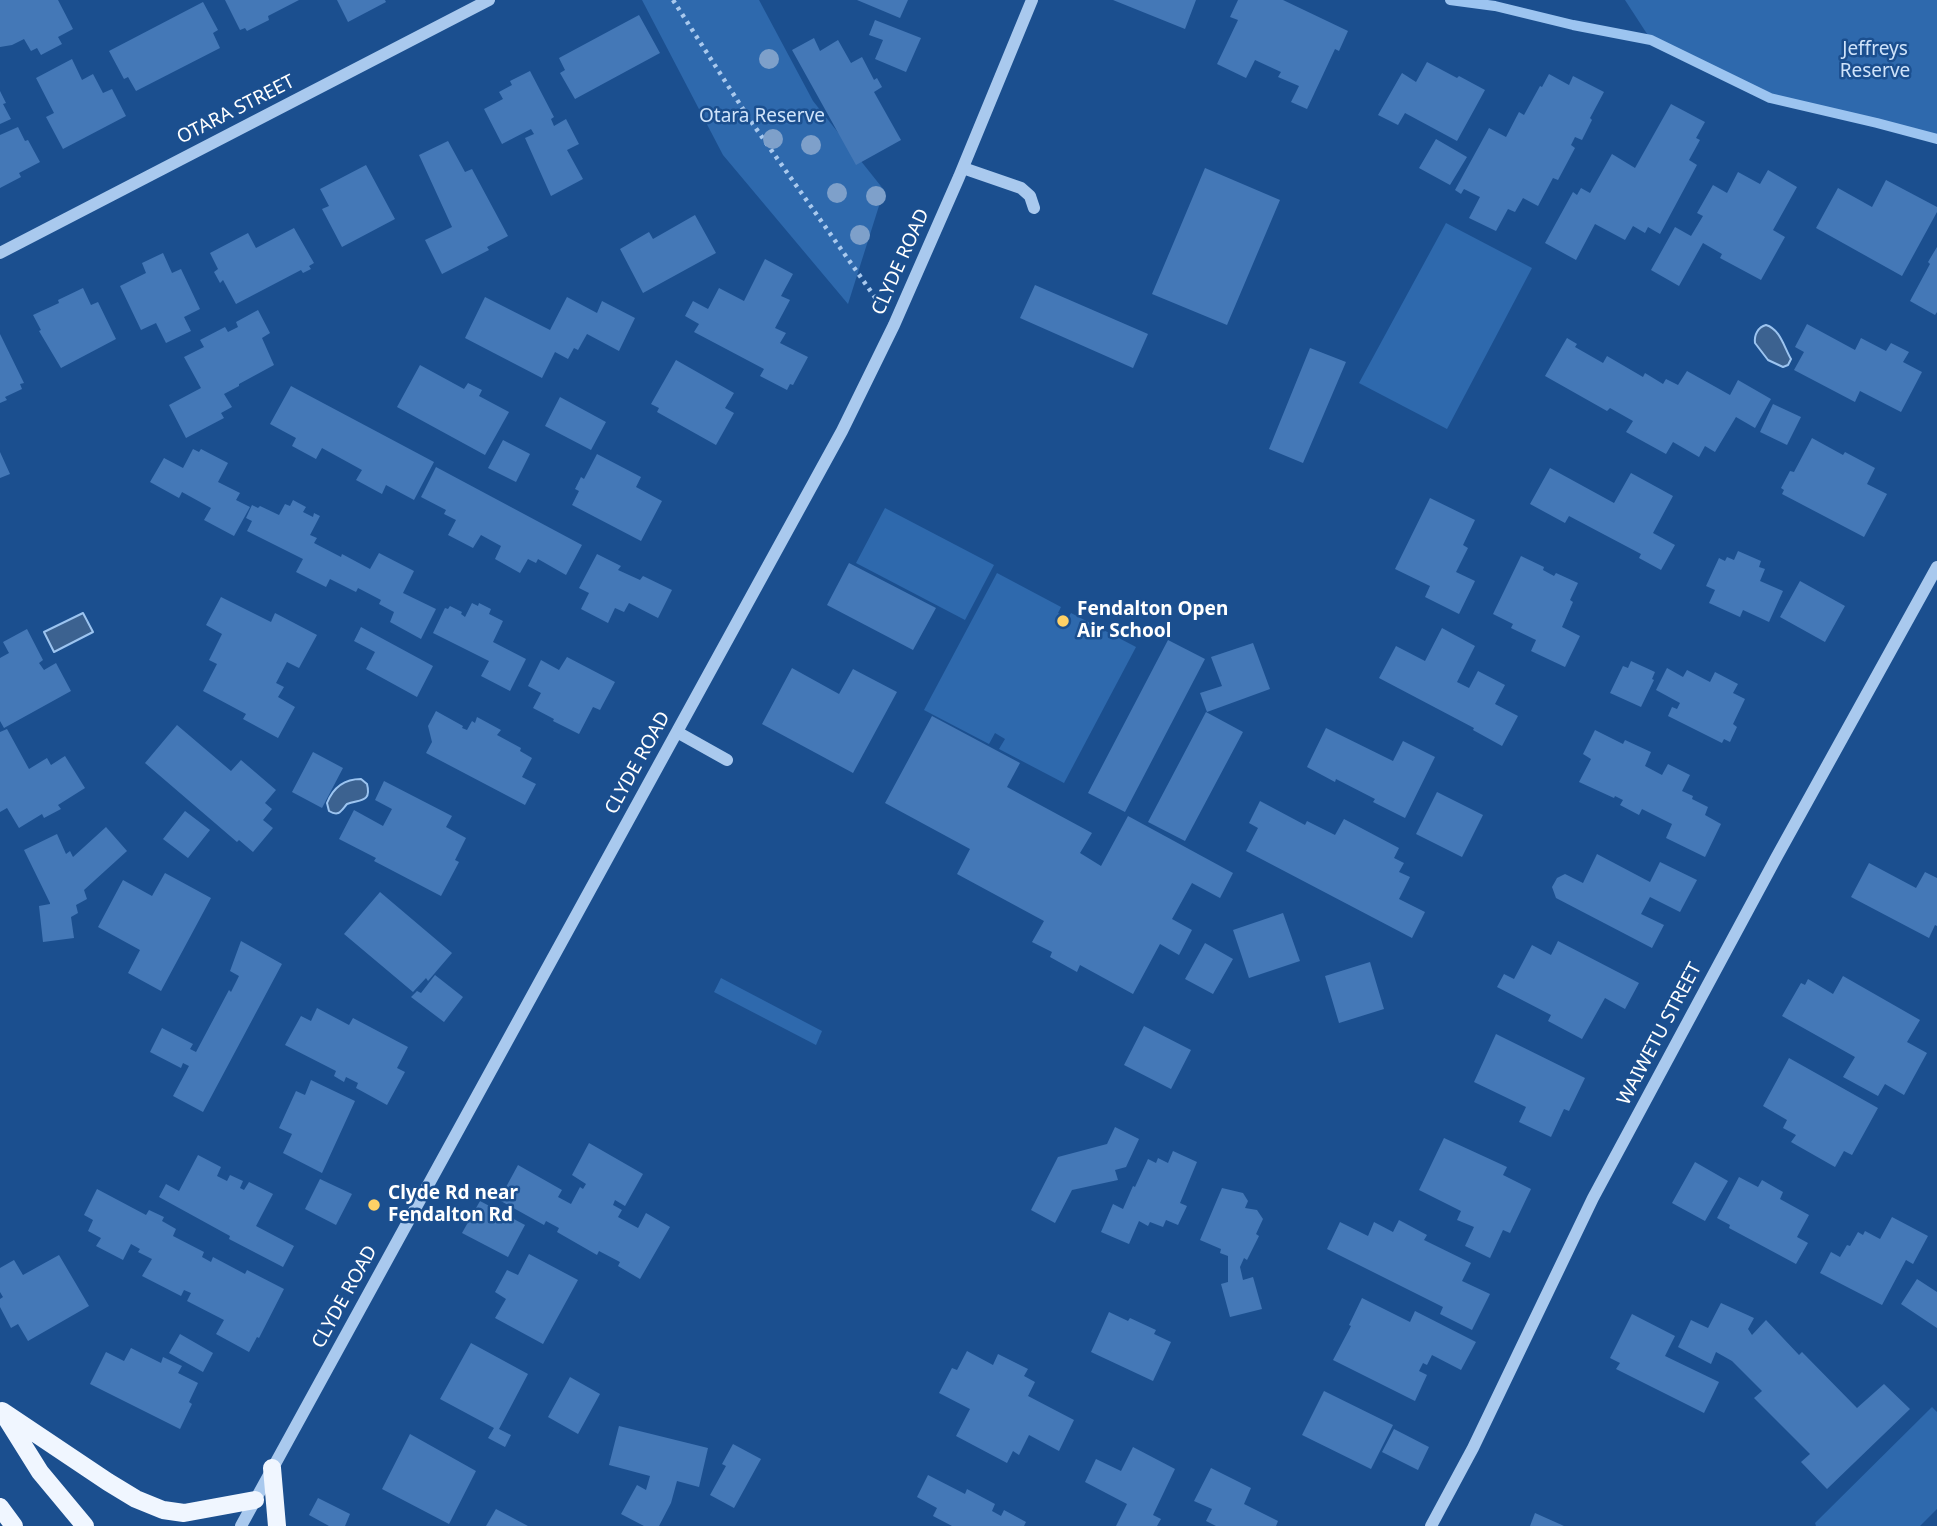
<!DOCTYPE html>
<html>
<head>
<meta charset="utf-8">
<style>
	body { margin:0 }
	canvas { display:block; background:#1b4f8f }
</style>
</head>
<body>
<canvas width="1937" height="1526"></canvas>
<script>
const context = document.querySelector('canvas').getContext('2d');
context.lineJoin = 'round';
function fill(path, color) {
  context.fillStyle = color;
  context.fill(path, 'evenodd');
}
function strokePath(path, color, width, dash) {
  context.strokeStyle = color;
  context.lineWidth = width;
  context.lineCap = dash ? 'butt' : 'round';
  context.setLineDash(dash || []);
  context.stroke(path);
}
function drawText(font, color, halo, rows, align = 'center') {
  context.font = font + ' "Noto Sans",sans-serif';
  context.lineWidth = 5;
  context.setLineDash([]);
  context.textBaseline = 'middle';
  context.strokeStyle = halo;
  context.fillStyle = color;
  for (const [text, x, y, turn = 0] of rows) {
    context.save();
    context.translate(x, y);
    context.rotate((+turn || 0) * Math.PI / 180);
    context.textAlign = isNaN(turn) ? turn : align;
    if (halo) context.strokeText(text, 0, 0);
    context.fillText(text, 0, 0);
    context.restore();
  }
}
fill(new Path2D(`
	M 642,0 L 759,0 L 813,101 L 884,190 L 848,304 L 723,155 Z
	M 1625,0 L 1937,0 L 1937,139 L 1770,98 L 1651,40 Z
	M 1446,223 L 1532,268 L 1447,429 L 1359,383 Z
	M 885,508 L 994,565 L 965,620 L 856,563 Z
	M 997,573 L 1061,607 L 1058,613 L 1068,618 L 1071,613 L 1136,647 L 1064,783 L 999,749 L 1005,739 L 995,733 L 989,744 L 924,710 Z
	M 721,978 L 822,1031 L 816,1045 L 714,992 Z
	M 1932,1407 L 1937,1412 L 1937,1509 L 1920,1526 L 1816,1526 L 1815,1523 Z`), '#2e69ad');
const water = new Path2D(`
	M 1766,325 C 1780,329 1784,347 1791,359 L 1788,365 L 1783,367 L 1768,360 L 1755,343 C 1754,335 1758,327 1766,325 Z
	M 83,613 L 93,632 L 54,652 L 44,632 Z
	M 361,779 L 367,784 C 372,803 359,799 347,804 C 341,811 339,817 329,811 L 327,803 C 333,788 344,779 361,779 Z`);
fill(water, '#3c6290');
strokePath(water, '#9cc4f0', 2);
strokePath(new Path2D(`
	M 1450,0 L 1495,6 L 1573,25 L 1651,40 L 1770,98 L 1877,123 L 1937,139`), '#9cc4f0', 10);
fill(new Path2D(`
	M 0,0 L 58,0 L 73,29 L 58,37 L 62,44 L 41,55 L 37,48 L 31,51 L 24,39 L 12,45 L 0,47 Z
	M 225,0 L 299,0 L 268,16 L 269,20 L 247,31 L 245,28 L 240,30 Z
	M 337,0 L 385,0 L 386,2 L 348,22 Z
	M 857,0 L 908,0 L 900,18 Z
	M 1113,0 L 1196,0 L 1185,29 Z
	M 1238,0 L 1283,0 L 1348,31 L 1339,51 L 1335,49 L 1307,109 L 1291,102 L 1299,86 L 1278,77 L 1281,72 L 1255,60 L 1246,78 L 1217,64 L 1238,20 L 1230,17 Z
	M 203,2 L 218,30 L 213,33 L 220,48 L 136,91 L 128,77 L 124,79 L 109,51 Z
	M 639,15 L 660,53 L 575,99 L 560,73 L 565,70 L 559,58 Z
	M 875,20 L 921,38 L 906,72 L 875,59 L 883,40 L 869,35 Z
	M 814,38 L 820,51 L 838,40 L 851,63 L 862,57 L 874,80 L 877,78 L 882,87 L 874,92 L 901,140 L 856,165 L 792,50 Z
	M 72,59 L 82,80 L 93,74 L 103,93 L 112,89 L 126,116 L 63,149 L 46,117 L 54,113 L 36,78 Z
	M 1427,62 L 1457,78 L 1459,76 L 1485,90 L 1457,141 L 1405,113 L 1398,125 L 1378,115 L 1402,73 L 1416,82 Z
	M 530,71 L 554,117 L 551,119 L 554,126 L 566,119 L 579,144 L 567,150 L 583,179 L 551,196 L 525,138 L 534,134 L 531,129 L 502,144 L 484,109 L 503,99 L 499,92 L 512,85 L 510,81 Z
	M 1549,74 L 1569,85 L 1573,76 L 1604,92 L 1590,118 L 1592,120 L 1582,140 L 1575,137 L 1571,145 L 1575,148 L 1558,180 L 1553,178 L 1538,206 L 1523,198 L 1515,212 L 1508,209 L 1496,231 L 1469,218 L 1480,197 L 1464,189 L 1461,194 L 1455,190 L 1489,128 L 1506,137 L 1519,112 L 1524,115 L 1540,86 L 1542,87 Z
	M 0,91 L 6,103 L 3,104 L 11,119 L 0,124 Z
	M 1671,104 L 1705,122 L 1696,138 L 1700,140 L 1689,160 L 1697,165 L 1660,234 L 1648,227 L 1645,233 L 1633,226 L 1625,240 L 1595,224 L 1576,260 L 1545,243 L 1573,192 L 1577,195 L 1581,188 L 1590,193 L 1612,154 L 1635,168 Z
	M 18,127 L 25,141 L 28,140 L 40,162 L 19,173 L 21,177 L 0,188 L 0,135 Z
	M 1436,139 L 1467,157 L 1450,185 L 1419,168 Z
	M 448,141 L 465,172 L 472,169 L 508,236 L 487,247 L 489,250 L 442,274 L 425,240 L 452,227 L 419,155 Z
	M 366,165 L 395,219 L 342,247 L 322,209 L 329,206 L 320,189 Z
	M 1205,168 L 1280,200 L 1227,325 L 1152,294 Z
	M 1768,170 L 1797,187 L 1773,230 L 1785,237 L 1761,280 L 1720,258 L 1722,254 L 1703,243 L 1679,286 L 1651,270 L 1675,227 L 1691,236 L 1703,216 L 1697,213 L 1713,185 L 1727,193 L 1738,172 L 1760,184 Z
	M 1886,180 L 1937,207 L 1937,212 L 1902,276 L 1816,228 L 1838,188 L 1872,207 Z
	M 695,215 L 716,253 L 643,293 L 620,249 L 649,232 L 653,239 Z
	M 294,228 L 314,263 L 309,266 L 311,269 L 303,273 L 301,270 L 236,304 L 223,280 L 220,283 L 214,272 L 218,269 L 210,253 L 248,233 L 256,248 Z
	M 1937,247 L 1937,312 L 1935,315 L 1910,301 L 1930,264 L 1928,262 Z
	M 163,253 L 172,273 L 181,269 L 200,309 L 184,317 L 191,331 L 166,343 L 156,323 L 141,330 L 120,286 L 146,273 L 142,263 Z
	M 765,259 L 793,274 L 781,296 L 790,300 L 775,328 L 786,333 L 780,343 L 808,357 L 793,385 L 790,384 L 787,390 L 760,376 L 764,369 L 694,332 L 699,324 L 685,316 L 693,301 L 708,309 L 719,288 L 744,301 Z
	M 1035,285 L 1148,334 L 1133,368 L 1020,318 Z
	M 83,288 L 91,305 L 98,302 L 116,339 L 61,368 L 39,331 L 41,330 L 33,315 L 59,303 L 58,300 Z
	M 485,297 L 550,330 L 567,297 L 597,313 L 602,301 L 635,318 L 619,351 L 587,334 L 578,350 L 574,348 L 568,359 L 555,352 L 542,378 L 465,338 Z
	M 258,310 L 270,333 L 262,338 L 274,365 L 239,384 L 239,386 L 224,394 L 232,407 L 221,413 L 224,418 L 186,438 L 169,405 L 201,388 L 184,357 L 204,347 L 200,340 L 225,327 L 228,332 L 238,327 L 236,322 Z
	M 1807,324 L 1855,350 L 1861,338 L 1886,351 L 1891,343 L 1909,352 L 1903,362 L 1922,372 L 1901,412 L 1860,391 L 1855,402 L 1794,370 L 1804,352 L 1795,347 Z
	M 0,334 L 24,383 L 20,384 L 22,389 L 5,397 L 7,400 L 0,403 Z
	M 1567,338 L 1577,344 L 1575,347 L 1603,363 L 1607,356 L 1643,377 L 1645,373 L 1663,384 L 1666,379 L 1678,385 L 1687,371 L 1730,395 L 1738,380 L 1771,399 L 1755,428 L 1736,417 L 1715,452 L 1705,446 L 1699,457 L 1673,442 L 1666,454 L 1626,432 L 1633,421 L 1610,408 L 1607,411 L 1545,376 Z
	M 1310,348 L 1346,362 L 1303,463 L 1269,449 Z
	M 676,360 L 734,393 L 725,408 L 734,413 L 716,445 L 657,412 L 659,408 L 651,404 Z
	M 420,365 L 464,389 L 468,383 L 482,390 L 479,396 L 509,412 L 485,455 L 397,407 Z
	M 291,386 L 434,462 L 414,500 L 386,485 L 382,494 L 356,480 L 362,470 L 322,448 L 316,459 L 292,446 L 296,438 L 270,424 Z
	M 560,397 L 606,422 L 591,450 L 545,426 Z
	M 1773,404 L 1801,417 L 1787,445 L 1760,432 Z
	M 1812,438 L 1843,455 L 1845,452 L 1875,468 L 1867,484 L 1887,494 L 1864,537 L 1782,494 L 1784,490 L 1781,488 L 1790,471 L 1794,472 Z
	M 503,440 L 530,454 L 516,482 L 488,468 Z
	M 193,449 L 199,452 L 201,449 L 228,463 L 218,482 L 240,493 L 236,500 L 250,507 L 234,536 L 204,520 L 211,508 L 182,492 L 179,498 L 150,482 L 164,458 L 183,468 Z
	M 0,452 L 10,474 L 0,478 Z
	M 597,454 L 641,477 L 636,487 L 662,501 L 641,541 L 572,505 L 579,491 L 575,489 L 581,477 L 584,479 Z
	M 436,467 L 582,545 L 566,575 L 538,559 L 536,563 L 528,559 L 520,573 L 495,559 L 501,546 L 481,535 L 473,548 L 448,535 L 456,520 L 444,514 L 446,510 L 421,497 Z
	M 1550,468 L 1614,503 L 1631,473 L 1673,496 L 1653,533 L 1675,545 L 1661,570 L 1639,558 L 1641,554 L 1569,516 L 1565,523 L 1530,504 Z
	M 1430,498 L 1475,520 L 1463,545 L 1468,548 L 1456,572 L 1475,581 L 1459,614 L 1425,597 L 1430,586 L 1395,569 Z
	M 293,500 L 306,507 L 303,512 L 313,517 L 314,513 L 320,516 L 310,535 L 317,538 L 314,543 L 341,557 L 342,554 L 370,569 L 379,553 L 414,571 L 403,593 L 436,609 L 421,639 L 390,622 L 394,612 L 379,604 L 381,600 L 358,588 L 356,592 L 330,579 L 326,587 L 296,572 L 303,559 L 247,531 L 252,521 L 246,518 L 252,505 L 258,508 L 260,506 L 279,515 L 285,504 L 290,506 Z
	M 1738,551 L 1761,561 L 1759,567 L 1765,569 L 1760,581 L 1783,591 L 1769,622 L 1743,610 L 1740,617 L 1709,603 L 1715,590 L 1706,586 L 1719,558 L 1725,561 L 1727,557 L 1734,560 Z
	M 597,554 L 621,566 L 618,570 L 640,580 L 643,576 L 672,590 L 658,618 L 629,603 L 624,612 L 615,608 L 608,623 L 581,609 L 589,593 L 579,588 Z
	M 1521,556 L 1544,567 L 1543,570 L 1554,576 L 1556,573 L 1578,583 L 1570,600 L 1573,602 L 1562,627 L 1580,636 L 1565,667 L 1531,651 L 1536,640 L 1511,628 L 1513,624 L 1493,614 Z
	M 849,563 L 936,608 L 913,650 L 827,605 Z
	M 1800,581 L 1845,606 L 1825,642 L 1780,617 Z
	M 221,597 L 271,622 L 275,613 L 317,635 L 299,668 L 287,662 L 276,683 L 284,687 L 278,697 L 295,707 L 278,738 L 243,719 L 246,714 L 203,691 L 217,664 L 209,660 L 222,634 L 206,625 Z
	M 472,603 L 478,606 L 479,603 L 491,609 L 489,614 L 503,621 L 493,642 L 526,659 L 510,691 L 481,676 L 489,661 L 433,633 L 445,608 L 448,609 L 450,606 L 462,612 L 461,614 L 465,617 Z
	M 361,627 L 433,666 L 417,697 L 366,669 L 375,652 L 354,641 Z
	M 1442,628 L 1475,646 L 1457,682 L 1469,688 L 1478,671 L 1505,685 L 1495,704 L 1518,716 L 1502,746 L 1473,730 L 1474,728 L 1379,678 L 1396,646 L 1425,661 Z
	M 27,629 L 43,660 L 39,663 L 44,670 L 56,663 L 71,691 L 4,728 L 0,721 L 0,658 L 9,653 L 3,642 Z
	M 1168,640 L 1205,659 L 1125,812 L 1088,793 Z
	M 1253,643 L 1270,689 L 1207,712 L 1200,693 L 1222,686 L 1211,657 Z
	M 567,657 L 615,682 L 600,710 L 593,707 L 579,734 L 553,721 L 554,719 L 533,708 L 541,693 L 528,686 L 541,660 L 559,670 Z
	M 1631,661 L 1655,672 L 1652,679 L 1654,680 L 1641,707 L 1610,693 L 1623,666 L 1628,668 Z
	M 792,668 L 839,694 L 853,669 L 897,692 L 853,773 L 762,724 Z
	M 1667,668 L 1683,677 L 1687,670 L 1710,682 L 1715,672 L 1738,684 L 1733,693 L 1745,699 L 1733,724 L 1737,727 L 1730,742 L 1724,739 L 1722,743 L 1668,716 L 1672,707 L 1677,709 L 1680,703 L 1656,690 Z
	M 436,711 L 463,726 L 462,728 L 467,730 L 472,721 L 475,723 L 477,717 L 501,730 L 497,735 L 521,748 L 520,751 L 532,758 L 522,777 L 536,784 L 525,805 L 426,753 L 432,742 L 428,726 Z
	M 1206,712 L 1243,732 L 1185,841 L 1148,822 Z
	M 932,716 L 1020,763 L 1007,787 L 1092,833 L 1080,853 L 1101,866 L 1128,816 L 1233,873 L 1220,898 L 1192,883 L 1172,919 L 1192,930 L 1179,955 L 1160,944 L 1133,994 L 1080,965 L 1077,972 L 1050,957 L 1052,952 L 1032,942 L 1044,921 L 957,874 L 970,849 L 885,803 Z
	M 177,725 L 231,771 L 241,760 L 276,790 L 265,803 L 272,809 L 263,820 L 273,828 L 253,852 L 239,840 L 237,842 L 145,763 Z
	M 1326,728 L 1393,761 L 1403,741 L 1435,757 L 1405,818 L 1373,802 L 1375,799 L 1336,779 L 1335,782 L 1307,767 Z
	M 7,729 L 29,769 L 47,758 L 51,765 L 65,756 L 85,788 L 58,805 L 61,809 L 44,818 L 42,814 L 19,828 L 7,808 L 0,812 L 0,732 Z
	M 1595,730 L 1623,744 L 1625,740 L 1651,752 L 1645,766 L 1662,775 L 1668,764 L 1690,775 L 1682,791 L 1693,796 L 1692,799 L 1708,807 L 1705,815 L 1721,824 L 1705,857 L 1666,838 L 1672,824 L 1642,809 L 1639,815 L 1620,805 L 1623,800 L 1615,796 L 1614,798 L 1579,782 L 1591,759 L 1583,754 Z
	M 313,752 L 343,768 L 322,808 L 292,792 Z
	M 384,781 L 452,816 L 446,827 L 466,838 L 455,860 L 459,862 L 441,896 L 374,861 L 376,858 L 339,839 L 354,810 L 383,826 L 392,809 L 375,800 Z
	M 1437,792 L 1483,815 L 1462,857 L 1416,834 Z
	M 1260,801 L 1305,825 L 1307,821 L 1335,835 L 1344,819 L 1399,848 L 1394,858 L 1404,863 L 1399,872 L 1410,877 L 1399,899 L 1425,912 L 1412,938 L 1246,851 L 1258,828 L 1249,823 Z
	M 185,811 L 210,830 L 188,858 L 163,839 Z
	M 106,827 L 127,851 L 84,890 L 87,899 L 76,905 L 78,913 L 71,917 L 74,938 L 43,942 L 39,906 L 50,904 L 50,903 L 24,850 L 57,834 L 66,854 L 70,851 L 73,857 Z
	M 1597,854 L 1650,882 L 1660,862 L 1697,880 L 1680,912 L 1650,897 L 1641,914 L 1664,925 L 1652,948 L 1556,898 L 1552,887 L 1557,878 L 1565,874 L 1583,883 Z
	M 1869,863 L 1916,888 L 1925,872 L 1937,878 L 1937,926 L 1935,925 L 1929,938 L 1851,897 Z
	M 165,873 L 211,898 L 161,991 L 128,973 L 140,950 L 98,927 L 123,880 L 152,896 Z
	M 380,892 L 452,953 L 428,981 L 426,978 L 413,992 L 344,934 Z
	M 1283,913 L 1300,961 L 1249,978 L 1233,930 Z
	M 241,941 L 282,964 L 203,1112 L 173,1096 L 189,1066 L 183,1063 L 181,1068 L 150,1052 L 162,1028 L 193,1044 L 190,1049 L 196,1052 L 229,990 L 231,992 L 239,976 L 230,971 Z
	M 1558,941 L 1639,983 L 1625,1009 L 1605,998 L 1582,1039 L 1548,1021 L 1551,1015 L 1497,987 L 1504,974 L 1514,979 L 1532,945 L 1551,955 Z
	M 1205,943 L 1233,959 L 1213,994 L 1185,979 Z
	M 1370,962 L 1384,1009 L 1339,1023 L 1325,976 Z
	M 435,975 L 463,997 L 444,1022 L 411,997 L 417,991 L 421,993 Z
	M 1843,976 L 1920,1020 L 1907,1042 L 1927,1053 L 1904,1095 L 1885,1084 L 1878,1096 L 1843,1077 L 1855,1057 L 1782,1016 L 1801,983 L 1805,985 L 1808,979 L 1833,994 Z
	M 317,1008 L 349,1025 L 353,1018 L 408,1047 L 397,1068 L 405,1072 L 387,1105 L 356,1088 L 358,1083 L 346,1077 L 344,1082 L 334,1076 L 336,1071 L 285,1045 L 301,1016 L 311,1021 Z
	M 1144,1026 L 1191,1050 L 1171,1089 L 1124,1065 Z
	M 1496,1034 L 1585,1078 L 1569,1111 L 1564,1109 L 1551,1137 L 1519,1122 L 1526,1107 L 1474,1082 Z
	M 1789,1058 L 1878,1108 L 1852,1155 L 1844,1151 L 1835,1167 L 1791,1142 L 1796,1135 L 1783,1128 L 1787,1120 L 1763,1106 Z
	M 311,1080 L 355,1101 L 322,1173 L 283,1153 L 292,1134 L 279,1128 L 296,1091 L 305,1095 Z
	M 1115,1127 L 1139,1139 L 1126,1167 L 1115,1170 L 1118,1180 L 1072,1190 L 1055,1223 L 1031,1210 L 1058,1157 L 1107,1144 Z
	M 1444,1138 L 1507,1167 L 1503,1175 L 1531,1189 L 1510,1233 L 1503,1230 L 1490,1258 L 1465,1246 L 1474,1227 L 1457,1220 L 1461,1211 L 1419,1190 Z
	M 589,1143 L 643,1174 L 625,1206 L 615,1200 L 613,1205 L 622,1210 L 618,1217 L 638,1228 L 646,1213 L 670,1227 L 640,1279 L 618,1266 L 620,1262 L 599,1251 L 597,1255 L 557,1232 L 559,1228 L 546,1221 L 544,1225 L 499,1200 L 518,1165 L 562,1190 L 558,1197 L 571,1204 L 580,1187 L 583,1189 L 586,1184 L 572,1175 Z
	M 1173,1151 L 1197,1162 L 1180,1203 L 1187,1206 L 1178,1225 L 1166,1220 L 1163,1227 L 1150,1222 L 1148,1226 L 1139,1221 L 1129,1244 L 1101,1232 L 1113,1204 L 1123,1209 L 1133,1186 L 1135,1187 L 1148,1159 L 1156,1163 L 1158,1158 L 1168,1163 Z
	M 198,1155 L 221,1167 L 217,1176 L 227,1181 L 230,1175 L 243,1181 L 240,1188 L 244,1190 L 249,1182 L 273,1194 L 256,1226 L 294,1246 L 283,1267 L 229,1239 L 230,1236 L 159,1197 L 166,1184 L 179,1191 Z
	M 1695,1162 L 1728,1181 L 1705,1221 L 1672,1203 Z
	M 1739,1177 L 1758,1187 L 1762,1180 L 1783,1192 L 1780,1199 L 1809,1215 L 1797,1237 L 1808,1243 L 1796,1264 L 1729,1228 L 1730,1225 L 1717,1218 Z
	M 320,1179 L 352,1194 L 336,1225 L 305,1209 Z
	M 1222,1188 L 1243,1193 L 1248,1201 L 1245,1208 L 1257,1210 L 1263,1219 L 1256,1234 L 1259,1236 L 1247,1260 L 1244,1258 L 1240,1267 L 1243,1280 L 1253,1277 L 1262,1309 L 1230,1317 L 1221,1284 L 1228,1282 L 1228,1256 L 1220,1253 L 1221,1249 L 1200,1240 Z
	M 97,1189 L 146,1215 L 149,1210 L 164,1217 L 162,1221 L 176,1229 L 173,1236 L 204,1252 L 202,1257 L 211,1262 L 213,1257 L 245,1274 L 247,1270 L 284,1289 L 259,1338 L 257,1337 L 249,1352 L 216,1334 L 224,1320 L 187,1301 L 191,1293 L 184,1290 L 181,1296 L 142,1276 L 152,1259 L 138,1252 L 140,1249 L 131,1244 L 123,1260 L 96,1246 L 101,1238 L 88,1231 L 93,1220 L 84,1215 Z
	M 480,1201 L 525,1225 L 508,1257 L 462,1233 Z
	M 1892,1217 L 1928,1236 L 1913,1264 L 1906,1260 L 1882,1305 L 1820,1273 L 1831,1252 L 1840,1257 L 1847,1245 L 1850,1246 L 1858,1232 L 1863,1235 L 1865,1231 L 1880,1239 Z
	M 1399,1220 L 1427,1235 L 1424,1240 L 1471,1263 L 1462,1281 L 1490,1294 L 1472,1330 L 1440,1314 L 1443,1307 L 1327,1249 L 1340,1222 L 1368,1236 L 1374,1222 L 1393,1232 Z
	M 529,1254 L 578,1280 L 543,1344 L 495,1318 L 506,1299 L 495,1292 L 507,1270 L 518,1275 Z
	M 59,1255 L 89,1306 L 28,1341 L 18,1324 L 11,1328 L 0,1307 L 0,1299 L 3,1297 L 0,1292 L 0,1268 L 14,1260 L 23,1275 Z
	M 1917,1279 L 1937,1292 L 1937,1328 L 1901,1304 Z
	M 1362,1298 L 1410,1322 L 1415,1311 L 1476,1342 L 1461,1370 L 1432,1355 L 1427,1365 L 1423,1363 L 1419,1371 L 1427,1375 L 1415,1401 L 1333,1360 L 1351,1326 L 1349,1325 Z
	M 1721,1303 L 1754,1318 L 1748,1329 L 1752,1335 L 1766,1320 L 1799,1355 L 1802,1352 L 1857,1408 L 1884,1384 L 1910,1409 L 1827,1489 L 1801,1462 L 1810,1454 L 1754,1398 L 1762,1391 L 1732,1361 L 1716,1352 L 1711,1364 L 1678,1347 L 1691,1320 L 1708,1328 Z
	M 1109,1312 L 1128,1321 L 1130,1318 L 1156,1330 L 1154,1334 L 1171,1342 L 1153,1381 L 1091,1352 Z
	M 1632,1314 L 1675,1336 L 1665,1356 L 1719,1382 L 1704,1413 L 1616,1369 L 1620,1363 L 1610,1358 Z
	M 180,1334 L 213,1353 L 203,1372 L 169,1353 Z
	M 471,1343 L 528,1374 L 499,1429 L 511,1435 L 505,1447 L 488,1438 L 494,1428 L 440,1399 Z
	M 131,1348 L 161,1363 L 163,1357 L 182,1366 L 178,1373 L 198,1383 L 189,1402 L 192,1404 L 180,1429 L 90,1384 L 106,1352 L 124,1361 Z
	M 967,1351 L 993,1365 L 998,1354 L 1028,1369 L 1024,1376 L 1035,1382 L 1028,1396 L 1074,1420 L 1059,1451 L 1029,1435 L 1019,1455 L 1013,1451 L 1007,1463 L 956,1436 L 970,1409 L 939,1393 L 952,1368 L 957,1370 Z
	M 570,1377 L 600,1394 L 578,1434 L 548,1417 Z
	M 1324,1391 L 1393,1425 L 1371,1469 L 1302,1435 Z
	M 619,1426 L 708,1448 L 699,1487 L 677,1481 L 671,1503 L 659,1526 L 644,1526 L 621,1514 L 637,1485 L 646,1490 L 650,1476 L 609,1465 Z
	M 1394,1429 L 1429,1447 L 1418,1470 L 1382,1452 Z
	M 410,1434 L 476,1471 L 449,1524 L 382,1489 Z
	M 733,1444 L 761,1459 L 734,1508 L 710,1495 L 726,1466 L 722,1464 Z
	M 1133,1447 L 1175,1469 L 1153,1515 L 1161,1519 L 1157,1526 L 1116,1526 L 1127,1504 L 1085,1482 L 1096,1459 L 1121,1471 Z
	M 1211,1468 L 1251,1488 L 1244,1504 L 1278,1521 L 1276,1526 L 1216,1526 L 1206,1521 L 1212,1509 L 1194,1501 Z
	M 928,1475 L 965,1494 L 967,1489 L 995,1504 L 992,1511 L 1001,1516 L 1004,1510 L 1026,1522 L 1024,1526 L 952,1526 L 933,1516 L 937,1508 L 917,1497 Z
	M 318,1498 L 350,1514 L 345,1526 L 329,1526 L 309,1515 Z
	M 496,1509 L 528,1526 L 486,1526 Z
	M 1535,1513 L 1564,1526 L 1530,1526 Z`), '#4478b7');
strokePath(new Path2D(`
	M 673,0 L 750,120 L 879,303`), '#a9c9ee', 4.5, [3.5, 5]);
strokePath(new Path2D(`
	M 963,168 L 1021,188 L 1030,196 L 1034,208
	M 0,253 L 489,0
	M 677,732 L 727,760
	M 241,1526 L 842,431 L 894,325 L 959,177 L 1032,0
	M 1431,1526 L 1473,1448 L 1593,1198 L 1776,858 L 1937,567`), '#a9c9ee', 12);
strokePath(new Path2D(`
	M 2,1411 L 108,1482 L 136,1499 L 163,1510 L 184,1513 L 255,1500
	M 5,1416 L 40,1472 L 85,1526
	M 272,1468 L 277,1526
	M 0,1507 L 14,1526`), '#f0f6ff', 18);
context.fillStyle = '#7ea0ca';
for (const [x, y] of [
	[769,59],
	[773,139],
	[811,145],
	[837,193],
	[876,196],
	[860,235]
]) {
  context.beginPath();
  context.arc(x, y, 10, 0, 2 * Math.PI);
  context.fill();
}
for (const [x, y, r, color] of [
	[1063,621,7,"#ffd166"],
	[374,1205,7,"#ffd166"]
]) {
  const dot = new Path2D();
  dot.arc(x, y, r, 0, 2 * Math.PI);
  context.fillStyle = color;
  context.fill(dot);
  strokePath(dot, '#1b4f8f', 2.5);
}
drawText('19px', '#cfe3fa', '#1b4f8f', [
	["Jeffreys",1875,50],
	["Reserve",1875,72],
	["Otara Reserve",762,117]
]);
drawText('19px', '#fff', '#1b4f8f', [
	["OTARA STREET",236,110,-27],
	["CLYDE ROAD",901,262,-66],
	["CLYDE ROAD",638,763,-61],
	["WAIWETU STREET",1660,1034,-62],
	["CLYDE ROAD",345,1297,-61]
]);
drawText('bold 19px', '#fff', '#1b4f8f', [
	["Fendalton Open",1077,610],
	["Air School",1077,632],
	["Clyde Rd near",388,1194],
	["Fendalton Rd",388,1216]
], 'left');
</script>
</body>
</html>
